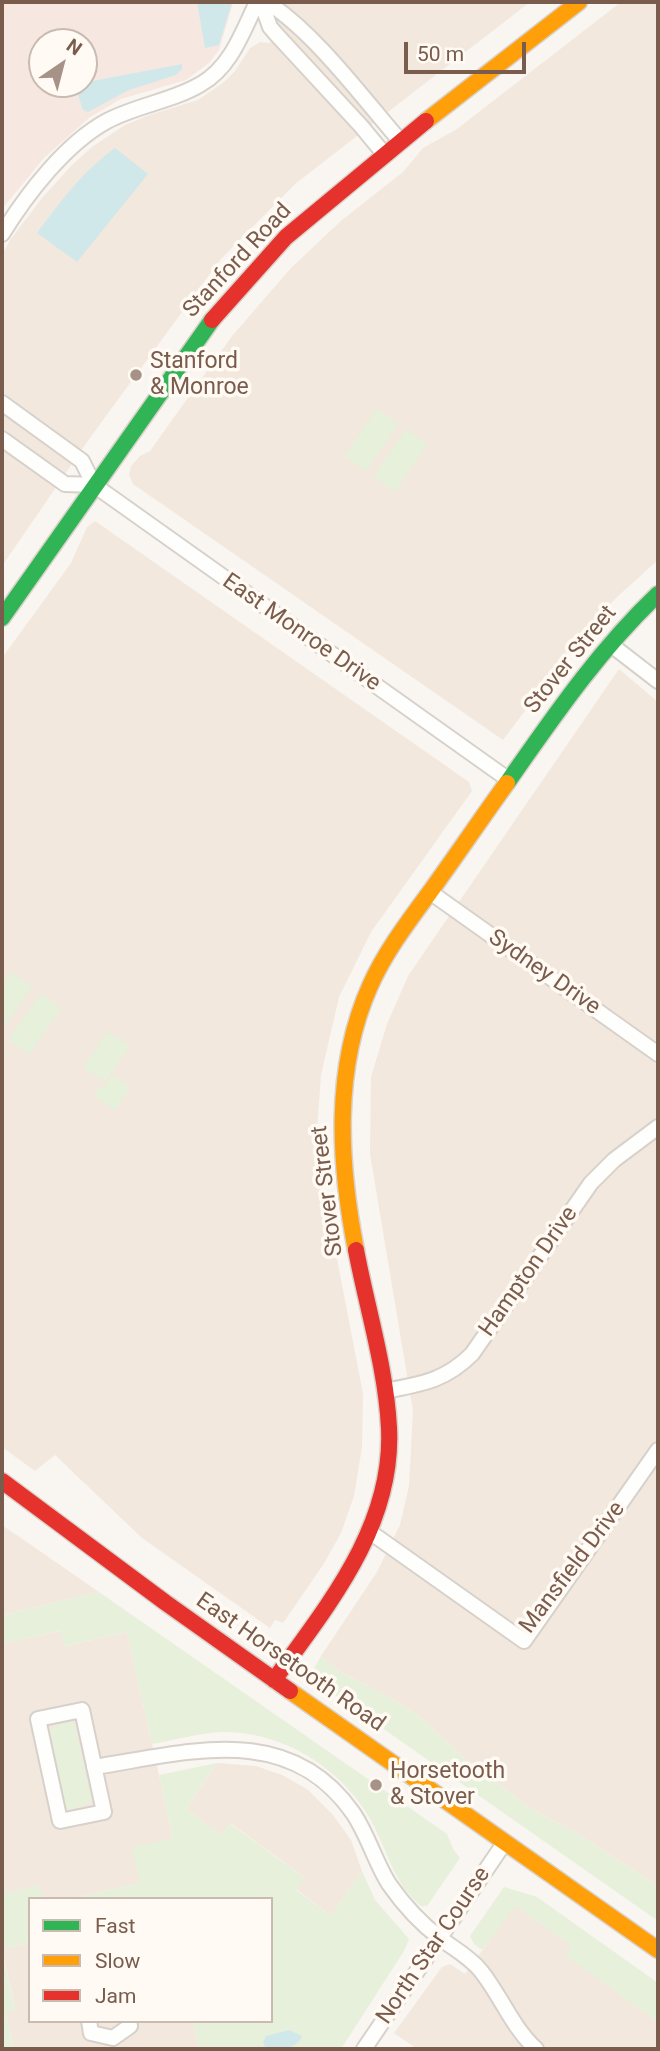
<!DOCTYPE html>
<html>
<head>
<meta charset="utf-8">
<style>
	body { margin:0 }
	#map { position:relative; width:660px; height:2051px; overflow:hidden; background:#f9f5f0; font-family:Roboto,sans-serif }
	canvas { display:block }
	.frame { position:absolute; inset:0; border:4px solid #7a5c4d; pointer-events:none }
	.legend { position:absolute; left:28px; top:1897px; width:245px; height:126px; box-sizing:border-box; background:#fffaf3; border:2px solid #cabbb1; margin:0; padding:9px 12px; list-style:none; font-size:21px; color:#7a5c4d }
	.legend li { display:flex; align-items:center; gap:14px; height:35px }
	.legend b { width:35px; border:2px solid #cabbb1 }
	.north { position:absolute; left:28px; top:28px; width:70px; height:70px; box-sizing:border-box; background:#fffaf3; border:2px solid #cabbb1; border-radius:50%; rotate:35deg; font-size:19px; font-weight:700; line-height:28px; text-align:center; color:#7a5c4d }
	.north::after { content:''; display:block; margin:auto; width:24px; height:32px; background:#a69286; clip-path:polygon(50% 0,100% 100%,50% 72%,0 100%) }
	.scale { position:absolute; left:404px; top:42px; width:122px; height:32px; box-sizing:border-box; border:4px solid #7a5c4d; border-top:0; padding-left:9px; font-size:21px; line-height:24px; white-space:nowrap; color:#7a5c4d; -webkit-text-stroke:5px #fffaf3; paint-order:stroke }
</style>
</head>
<body>
<div id="map">
<canvas width="660" height="2051"></canvas>
<div class="frame"></div>
<ul class="legend">
<li><b style="height:9px;background:#30b455"></b>Fast</li>
<li><b style="height:9px;background:#ff9f0a"></b>Slow</li>
<li><b style="height:9px;background:#e5322d"></b>Jam</li>
</ul>
<div class="north">N</div>
<div class="scale">50 m</div>
</div>
<script>
const context = document.querySelector('canvas').getContext('2d');
context.lineJoin = 'round';
function fill(path, color) {
  context.fillStyle = color;
  context.fill(path, 'evenodd');
}
function strokePath(path, color, width, dash) {
  context.strokeStyle = color;
  context.lineWidth = width;
  context.lineCap = dash ? 'butt' : 'round';
  context.setLineDash(dash || []);
  context.stroke(path);
}
function drawText(font, color, halo, rows, align = 'center') {
  context.font = font + ' Roboto,sans-serif';
  context.lineWidth = 7;
  context.setLineDash([]);
  context.textBaseline = 'middle';
  context.strokeStyle = halo;
  context.fillStyle = color;
  for (const [text, x, y, turn = 0] of rows) {
    context.save();
    context.translate(x, y);
    context.rotate((+turn || 0) * Math.PI / 180);
    context.textAlign = isNaN(turn) ? turn : align;
    if (halo) context.strokeText(text, 0, 0);
    context.fillText(text, 0, 0);
    context.restore();
  }
}
fill(new Path2D(`
	M 284,2 L 530,2 L 295,184 L 220,260 L 87,442 L 2,566 L 2,255 L 10,240 L 42,198 L 72,165 L 92,147 L 125,125 L 149,115 L 198,100 L 224,82 L 235,71 L 250,48 L 260,42 L 270,43 Z
	M 621,2 L 658,2 L 658,560 L 617,597 L 584,632 L 503,740 L 133,484 L 129,475 L 131,466 L 140,456 L 150,451 L 232,336 L 291,268 L 342,220 L 403,172 L 423,148 L 457,129 Z
	M 95,521 L 469,782 L 472,791 L 371,932 L 339,997 L 321,1075 L 315,1157 L 328,1212 L 363,1394 L 362,1447 L 354,1496 L 341,1533 L 323,1565 L 283,1623 L 275,1620 L 270,1628 L 142,1538 L 55,1455 L 35,1471 L 2,1447 L 2,658 L 71,563 L 87,527 Z
	M 619,669 L 658,702 L 658,1886 L 575,1832 L 531,1809 L 464,1758 L 419,1716 L 389,1697 L 337,1670 L 321,1656 L 377,1572 L 400,1525 L 409,1486 L 413,1411 L 370,1154 L 371,1077 L 387,1024 L 408,976 Z
	M 2,1525 L 99,1592 L 2,1615 Z
	M 61,1631 L 65,1646 L 127,1632 L 173,1838 L 140,1883 L 70,1899 L 43,1899 L 39,1886 L 5,1893 L 2,1880 L 2,1644 Z
	M 217,1763 L 256,1766 L 282,1775 L 307,1789 L 333,1815 L 351,1840 L 362,1871 L 331,1916 L 296,1889 L 304,1877 L 230,1823 L 221,1835 L 186,1809 Z
	M 515,1905 L 572,1946 L 566,1955 L 658,2022 L 658,2049 L 417,2049 L 394,2033 L 442,1967 L 450,1964 L 465,1974 Z
	M 30,1943 L 30,2021 L 193,2021 L 199,2049 L 14,2049 L 6,2013 L 15,2010 L 2,1949 Z`), '#f2e8de');
fill(new Path2D(`
	M 2,2 L 233,2 L 233,3 L 219,50 L 209,63 L 186,80 L 121,99 L 90,117 L 44,158 L 2,209 ZM 42,42 L 84,42 L 84,84 L 42,84 Z`), '#f6e8e1');
fill(new Path2D(`
	M 377,408 L 399,424 L 366,471 L 344,456 Z
	M 406,429 L 428,444 L 395,492 L 373,476 Z
	M 12,972 L 32,987 L 2,1030 L 2,986 Z
	M 41,993 L 62,1008 L 29,1055 L 8,1040 Z
	M 108,1031 L 130,1046 L 105,1082 L 83,1067 Z
	M 113,1074 L 131,1087 L 115,1111 L 96,1097 L 95,1093 L 99,1087 L 104,1087 Z
	M 99,1592 L 447,1834 L 453,1849 L 460,1858 L 427,1906 L 420,1906 C 414,1899 407,1893 402,1885 C 389,1865 382,1839 369,1817 C 340,1767 280,1730 221,1732 C 198,1733 175,1740 152,1744 L 127,1632 L 64,1646 L 60,1631 L 2,1644 L 2,1615 Z
	M 321,1656 L 337,1670 L 389,1697 L 419,1716 L 464,1758 L 531,1809 L 575,1832 L 658,1886 L 658,1921 L 315,1681 L 311,1674 Z
	M 69,1722 L 75,1724 L 92,1802 L 71,1810 L 66,1808 L 49,1729 Z
	M 217,1763 L 186,1809 L 221,1835 L 229,1823 L 305,1878 L 296,1890 L 331,1916 L 362,1871 L 375,1900 L 409,1939 L 404,1951 L 341,2049 L 199,2049 L 193,2021 L 271,2021 L 271,1899 L 70,1899 L 140,1883 L 132,1847 L 173,1838 L 159,1775 Z
	M 2,1880 L 5,1893 L 40,1885 L 43,1899 L 30,1899 L 30,1943 L 2,1949 Z
	M 504,1887 L 537,1897 L 658,1983 L 658,2022 L 565,1955 L 571,1946 L 516,1906 L 482,1950 L 474,1944 L 470,1936 Z
	M 2,1951 L 15,2011 L 6,2013 L 14,2049 L 2,2049 Z`), '#e7f0db');
fill(new Path2D(`
	M 197,2 L 232,2 L 219,45 L 205,48 Z
	M 182,64 L 182,69 L 176,75 L 129,90 L 88,112 L 83,110 L 75,86 L 77,84 Z
	M 115,148 L 148,174 L 77,262 L 37,233 C 61,201 83,171 115,148 Z
	M 289,2030 L 302,2036 C 297,2050 278,2051 265,2047 L 263,2042 L 266,2036 Z`), '#d0e8ea');
const street = new Path2D(`
	M 261,2 L 270,27 L 276,34 L 361,126 L 385,155
	M 267,2 C 316,34 362,97 401,142
	M 2,234 C 27,194 65,144 107,121 C 137,105 173,101 201,84 C 231,67 243,31 257,2
	M 2,403 L 82,461 L 94,485 L 509,780
	M 2,439 L 65,484 L 94,485
	M 610,644 L 658,681
	M 430,892 L 658,1054
	M 385,1391 C 421,1384 445,1381 472,1354 L 591,1183 L 614,1160 L 658,1127
	M 370,1532 L 524,1641 L 658,1450
	M 82,1710 L 104,1812 L 60,1821 L 38,1719 Z
	M 94,1767 C 187,1753 288,1720 353,1813 C 368,1835 375,1862 389,1884 C 403,1904 420,1923 440,1938 C 454,1949 470,1957 481,1971 C 501,1996 512,2027 536,2049
	M 89,2021 L 91,2033 L 113,2038 L 130,2026 L 129,2021
	M 364,2049 L 505,1842`);
const fast = new Path2D(`
	M 2,618 L 212,320
	M 507,783 C 554,716 599,650 658,594`);
const slow = new Path2D(`
	M 426,121 L 579,2
	M 356,1250 C 339,1163 333,1069 370,986 C 385,952 408,922 430,892 C 456,856 481,819 507,783
	M 290,1691 L 658,1950`);
const jam = new Path2D(`
	M 212,320 L 286,237 L 426,121
	M 2,1481 L 166,1603 L 290,1691
	M 274,1680 C 328,1605 394,1526 389,1428 C 386,1368 367,1308 356,1250`);
strokePath(street, '#d7d1cb', 18);
strokePath(fast, '#d9d2cb', 19);
strokePath(slow, '#d9d2cb', 19);
strokePath(jam, '#d9d2cb', 19);
strokePath(street, '#fefefd', 14);
strokePath(fast, '#30b455', 16);
strokePath(slow, '#ff9f0a', 16);
strokePath(jam, '#e5322d', 16);
for (const [x, y, r, color] of [
	[136,375,7,"#a69286"],
	[376,1785,7,"#a69286"]
]) {
  const dot = new Path2D();
  dot.arc(x, y, r, 0, 2 * Math.PI);
  context.fillStyle = color;
  context.fill(dot);
  strokePath(dot, '#fffaf3', 2.5);
}
drawText('23px', '#7a5c4d', '#fffaf3', [
	["Stanford Road",238,261,-47],
	["East Monroe Drive",301,633,35],
	["Stover Street",571,660,-51],
	["Sydney Drive",544,973,35],
	["Stover Street",328,1191,-97],
	["Hampton Drive",529,1272,-55],
	["Mansfield Drive",573,1568,-53],
	["East Horsetooth Road",290,1663,35],
	["North Star Course",434,1946,-56]
]);
drawText('23px', '#7a5c4d', '#fffaf3', [
	["Stanford",150,362],
	["& Monroe",150,388],
	["Horsetooth",390,1772],
	["& Stover",390,1798]
], 'left');
</script>
</body>
</html>
